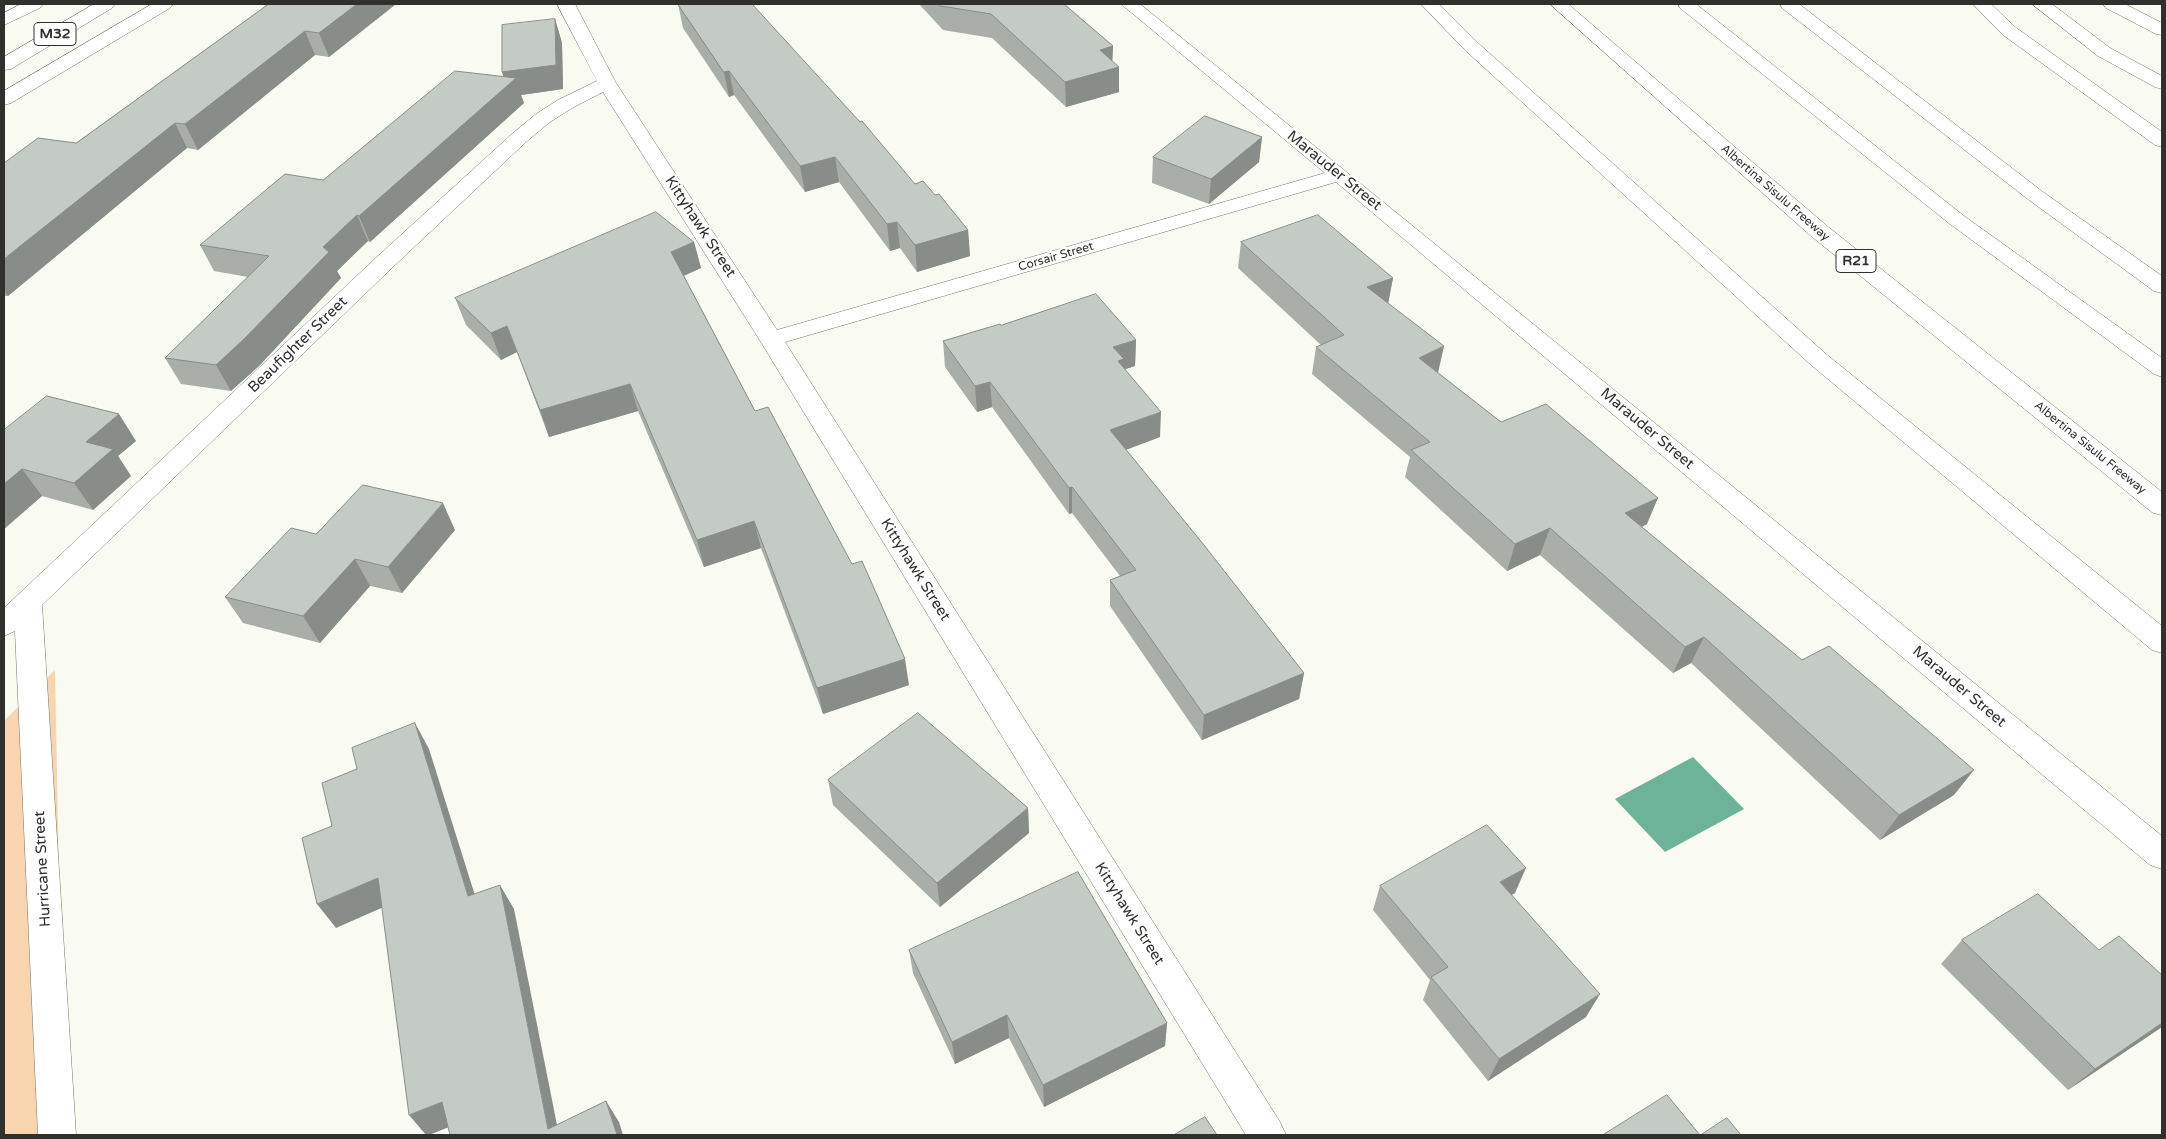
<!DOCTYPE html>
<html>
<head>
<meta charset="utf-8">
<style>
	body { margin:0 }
	#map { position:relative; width:2166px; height:1139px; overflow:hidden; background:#f9fbf3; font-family:"Varela Round",sans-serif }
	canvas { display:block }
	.frame { position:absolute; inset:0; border:5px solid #30312d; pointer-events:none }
</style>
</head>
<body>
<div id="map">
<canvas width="2166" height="1139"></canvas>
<div class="frame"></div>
</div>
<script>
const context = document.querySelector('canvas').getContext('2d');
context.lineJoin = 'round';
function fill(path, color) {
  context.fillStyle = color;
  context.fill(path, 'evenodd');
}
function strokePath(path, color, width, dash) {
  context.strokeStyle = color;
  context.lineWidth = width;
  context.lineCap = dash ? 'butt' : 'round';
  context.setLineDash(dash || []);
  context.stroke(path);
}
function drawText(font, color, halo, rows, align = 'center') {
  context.font = font + ' "Varela Round",sans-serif';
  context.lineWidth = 4.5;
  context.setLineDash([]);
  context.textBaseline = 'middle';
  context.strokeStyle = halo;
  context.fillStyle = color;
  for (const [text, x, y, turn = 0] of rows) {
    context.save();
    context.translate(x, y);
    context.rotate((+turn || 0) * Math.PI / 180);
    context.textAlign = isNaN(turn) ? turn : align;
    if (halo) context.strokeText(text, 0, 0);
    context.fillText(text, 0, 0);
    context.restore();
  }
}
fill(new Path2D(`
	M 55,670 L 64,1135 L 4,1135 L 4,721 Z`), '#f8d4af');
fill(new Path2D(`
	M 1693,757 L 1744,809 L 1665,852 L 1615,799 Z`), '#6db399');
const minor = new Path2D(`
	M 152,4 L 173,4 L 170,8 L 11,103 L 4,105 L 4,91 Z
	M 557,4 L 575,4 L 616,83 L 777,330 L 1325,173 L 1121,4 L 1140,4 L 2162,836 L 2162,869 L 2150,865 L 1336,182 L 785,342 L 1280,1122 L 1286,1135 L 1246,1135 L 759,339 L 603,92 L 572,108 L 550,122 L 526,142 L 395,265 L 42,605 L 76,1135 L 38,1135 L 15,631 L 4,636 L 4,608 L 379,255 L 512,134 L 536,114 L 558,100 L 597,81 Z
	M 1973,4 L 1991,4 L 2015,27 L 2162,132 L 2162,147 L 2155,145 L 2003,35 Z
	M 2032,4 L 2052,4 L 2110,48 L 2162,76 L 2162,89 L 2155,87 L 2098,56 Z
	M 2103,4 L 2125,4 L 2162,23 L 2162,35 L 2156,34 L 2106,8 Z`);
const major = new Path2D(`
	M 21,4 L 43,4 L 40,8 L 4,25 L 4,13 Z
	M 94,4 L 115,4 L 112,8 L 11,69 L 4,70 L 4,57 Z`);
const highway = new Path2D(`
	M 1421,4 L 1439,4 L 1478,43 L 1826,354 L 2162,626 L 2162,653 L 2152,650 L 1810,364 L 1466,51 Z
	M 1550,4 L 1568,4 L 1827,226 L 2162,492 L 2162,515 L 2153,513 L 1811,236 Z
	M 1678,4 L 1696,4 L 1964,216 L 2162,358 L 2162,377 L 2154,374 L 1950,224 L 1680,8 Z
	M 1780,4 L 1799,4 L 2043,192 L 2162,276 L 2162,293 L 2154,291 L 2029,200 L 1782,8 Z`);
strokePath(minor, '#75776f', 1);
strokePath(major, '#75776f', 1);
strokePath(highway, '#75776f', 1);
fill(minor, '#fff');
fill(major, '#fff');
fill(highway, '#fff');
fill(new Path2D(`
	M 269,4 L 396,4 L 329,57 L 315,55 L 198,150 L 187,148 L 8,296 L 4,296 L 4,163 L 76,143 Z
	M 678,4 L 915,184 L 935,195 L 968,230 L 970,256 L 917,272 L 900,248 L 890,251 L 839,182 L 805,192 L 734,95 L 729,97 L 683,28 Z
	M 919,4 L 1064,4 L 1113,46 L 1112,61 L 1119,67 L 1119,92 L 1066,107 L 992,38 L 943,30 Z
	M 555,19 L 562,43 L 563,89 L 521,95 L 524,103 L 370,242 L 368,241 L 337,271 L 341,278 L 259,366 L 231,391 L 181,384 L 165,358 L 248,277 L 214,271 L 200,245 L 323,180 L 503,77 Z
	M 1262,137 L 1259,162 L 1209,204 L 1152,183 L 1153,157 Z
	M 694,242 L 701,268 L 684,276 L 755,411 L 909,685 L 823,714 L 761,548 L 704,567 L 638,411 L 549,437 L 517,352 L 501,360 L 466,325 L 455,298 Z
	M 1241,242 L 1393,278 L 1388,303 L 1438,373 L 1501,422 L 1647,524 L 1642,527 L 1954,795 L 1880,840 L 1691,663 L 1673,673 L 1540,555 L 1507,571 L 1405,477 L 1410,457 L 1312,374 L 1316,347 L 1321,345 L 1238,268 Z
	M 1001,325 L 1136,340 L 1135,366 L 1125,369 L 1160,437 L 1126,450 L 1304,673 L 1299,699 L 1202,740 L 1110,606 L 1110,580 L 1120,576 L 1072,513 L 1069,514 L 992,407 L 977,412 L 945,367 L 943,341 Z
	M 4,430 L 136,441 L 118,456 L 131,476 L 93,510 L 42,496 L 4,529 Z
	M 455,530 L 402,593 L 370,586 L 320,643 L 243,623 L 225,597 Z
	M 828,780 L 1028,808 L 1029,833 L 940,907 L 833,805 Z
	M 1380,886 L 1515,893 L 1512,895 L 1586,1017 L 1488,1081 L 1423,1000 L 1430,980 L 1373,910 Z
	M 1962,940 L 2099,950 L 2162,1027 L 2068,1090 L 1941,964 Z
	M 909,950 L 1167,1023 L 1165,1046 L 1044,1107 L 1009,1038 L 955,1064 L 913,973 Z`), '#a9aea9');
fill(new Path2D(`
	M 357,4 L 396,4 L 329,57 L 319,33 Z
	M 555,19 L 562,43 L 563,89 L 521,95 L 524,103 L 370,242 L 359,216 L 506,87 L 502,72 Z
	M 305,31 L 315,55 L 198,150 L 185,124 Z
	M 1113,46 L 1112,69 L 1119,67 L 1119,92 L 1066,107 L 1065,82 L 1100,50 Z
	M 729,71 L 734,95 L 729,97 L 724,72 Z
	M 175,123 L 187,148 L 8,296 L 4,291 L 4,259 Z
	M 1262,137 L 1259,162 L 1209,204 L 1211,179 Z
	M 835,157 L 839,182 L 805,192 L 800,166 Z
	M 357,215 L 368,241 L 337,271 L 341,278 L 259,366 L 231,391 L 216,365 L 323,247 Z
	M 897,222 L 900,248 L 890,251 L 887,224 Z
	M 968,230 L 970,256 L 917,272 L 915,245 Z
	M 694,242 L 701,268 L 678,278 L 671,252 Z
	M 1393,278 L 1388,304 L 1367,287 Z
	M 507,326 L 517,352 L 501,360 L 491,333 Z
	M 1136,340 L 1135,366 L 1123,370 L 1123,385 L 1113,347 Z
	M 1444,346 L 1438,373 L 1419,358 Z
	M 990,382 L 992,407 L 977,412 L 975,386 Z
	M 630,384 L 638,411 L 549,437 L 540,410 Z
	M 1161,412 L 1160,437 L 1109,456 L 1110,430 Z
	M 119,414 L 136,441 L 118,456 L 131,476 L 93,510 L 74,483 L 86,442 Z
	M 22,469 L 42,496 L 4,529 L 4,484 Z
	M 1072,487 L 1072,513 L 1069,514 L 1069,488 Z
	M 1658,498 L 1647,524 L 1614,540 L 1625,513 Z
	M 443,503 L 455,530 L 402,593 L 388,567 Z
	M 754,521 L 761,548 L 704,567 L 697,540 Z
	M 1550,528 L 1540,555 L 1507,571 L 1515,544 Z
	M 355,559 L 370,586 L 320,643 L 303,616 Z
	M 1704,637 L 1691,663 L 1673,673 L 1685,647 Z
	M 905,659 L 909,685 L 823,714 L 817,688 Z
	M 1304,673 L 1299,699 L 1202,740 L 1204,715 Z
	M 415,723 L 429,749 L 483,921 L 468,896 Z
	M 1974,770 L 1954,795 L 1880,840 L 1899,815 Z
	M 1028,808 L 1029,833 L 940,907 L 937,883 Z
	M 1526,868 L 1515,893 L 1490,906 L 1500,882 Z
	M 378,878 L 395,902 L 336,928 L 317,904 Z
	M 500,885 L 514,909 L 559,1135 L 548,1129 Z
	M 1600,994 L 1586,1017 L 1488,1081 L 1499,1059 Z
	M 1007,1015 L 1009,1038 L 955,1064 L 952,1042 Z
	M 1167,1023 L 1165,1046 L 1044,1107 L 1043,1085 Z
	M 2162,1023 L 2162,1027 L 2068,1090 L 2095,1069 Z
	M 606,1101 L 619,1122 L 623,1135 L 617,1135 Z
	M 442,1102 L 459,1123 L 429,1135 L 426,1135 L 409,1115 Z`), '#898d89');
const building = new Path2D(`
	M 269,4 L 357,4 L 319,33 L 305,31 L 185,124 L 175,123 L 4,259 L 4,163 L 38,138 L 76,143 Z
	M 678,4 L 752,4 L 860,122 L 862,121 L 915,184 L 923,181 L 935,195 L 939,194 L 968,230 L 915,245 L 897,222 L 887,224 L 835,157 L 800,166 L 729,71 L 724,72 Z
	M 939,4 L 1064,4 L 1113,46 L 1100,50 L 1119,67 L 1065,82 L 991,14 L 941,6 Z
	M 555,19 L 556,65 L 502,72 L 502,25 Z
	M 455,71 L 516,78 L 359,216 L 357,215 L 323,247 L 329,252 L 244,339 L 216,365 L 165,358 L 269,256 L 200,245 L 285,174 L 323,180 Z
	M 1205,116 L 1262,137 L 1211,179 L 1153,157 Z
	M 656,212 L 694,242 L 671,252 L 755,411 L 768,407 L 852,564 L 862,561 L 905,659 L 817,688 L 754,521 L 697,540 L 630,384 L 540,410 L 507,326 L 491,333 L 455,298 Z
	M 1318,215 L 1393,278 L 1367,287 L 1444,346 L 1419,358 L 1501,422 L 1546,404 L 1658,498 L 1625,513 L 1802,660 L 1829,646 L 1974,770 L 1899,815 L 1704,637 L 1685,647 L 1550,528 L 1515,544 L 1411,450 L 1430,442 L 1316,347 L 1344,335 L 1241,242 Z
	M 1096,294 L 1136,340 L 1113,347 L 1124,359 L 1118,361 L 1161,412 L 1110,430 L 1204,545 L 1304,673 L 1204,715 L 1110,580 L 1136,570 L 1072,487 L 1069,488 L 990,382 L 975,386 L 943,341 L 1000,324 L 1001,325 Z
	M 47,396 L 119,414 L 86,442 L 113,449 L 74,483 L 22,469 L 4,484 L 4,430 Z
	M 363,485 L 443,503 L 388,567 L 355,559 L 303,616 L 225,597 L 291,528 L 316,534 Z
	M 918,713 L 1028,808 L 937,883 L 828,780 Z
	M 415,723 L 468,896 L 500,885 L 548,1129 L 606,1101 L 617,1135 L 450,1135 L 442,1102 L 409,1115 L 378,878 L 317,904 L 302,838 L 332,826 L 322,783 L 357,769 L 352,748 Z
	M 1487,825 L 1526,868 L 1500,882 L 1600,994 L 1499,1059 L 1431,977 L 1448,967 L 1380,886 Z
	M 1078,872 L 1167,1023 L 1043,1085 L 1007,1015 L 952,1042 L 909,950 Z
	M 2038,894 L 2099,950 L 2119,936 L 2162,975 L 2162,1023 L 2095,1069 L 1962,940 Z
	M 1667,1095 L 1700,1135 L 1603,1135 Z
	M 1205,1117 L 1217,1135 L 1174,1135 Z
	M 1727,1118 L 1741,1135 L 1701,1135 Z`);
fill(building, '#c4cac4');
strokePath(building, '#898d89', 1);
drawText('12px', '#30312d', '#fff', [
	["Albertina Sisulu Freeway",1775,193,41],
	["Corsair Street",1056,257,-16],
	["Albertina Sisulu Freeway",2090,448,39]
]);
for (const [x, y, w] of [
	[55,34,42],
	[1856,261,40]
]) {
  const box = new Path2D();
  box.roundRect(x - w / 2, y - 11.5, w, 23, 4);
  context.fillStyle = '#fff';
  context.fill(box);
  strokePath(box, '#30312d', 1);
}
drawText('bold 14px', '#30312d', null, [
	["M32",55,34],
	["R21",1856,261]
]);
drawText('15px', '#30312d', '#fff', [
	["Marauder Street",1334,171,39],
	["Kittyhawk Street",700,227,57],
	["Beaufighter Street",298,345,-44],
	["Marauder Street",1647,429,40],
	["Kittyhawk Street",915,570,58],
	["Marauder Street",1959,687,40],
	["Hurricane Street",43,869,-93],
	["Kittyhawk Street",1129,914,58]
]);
</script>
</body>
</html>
